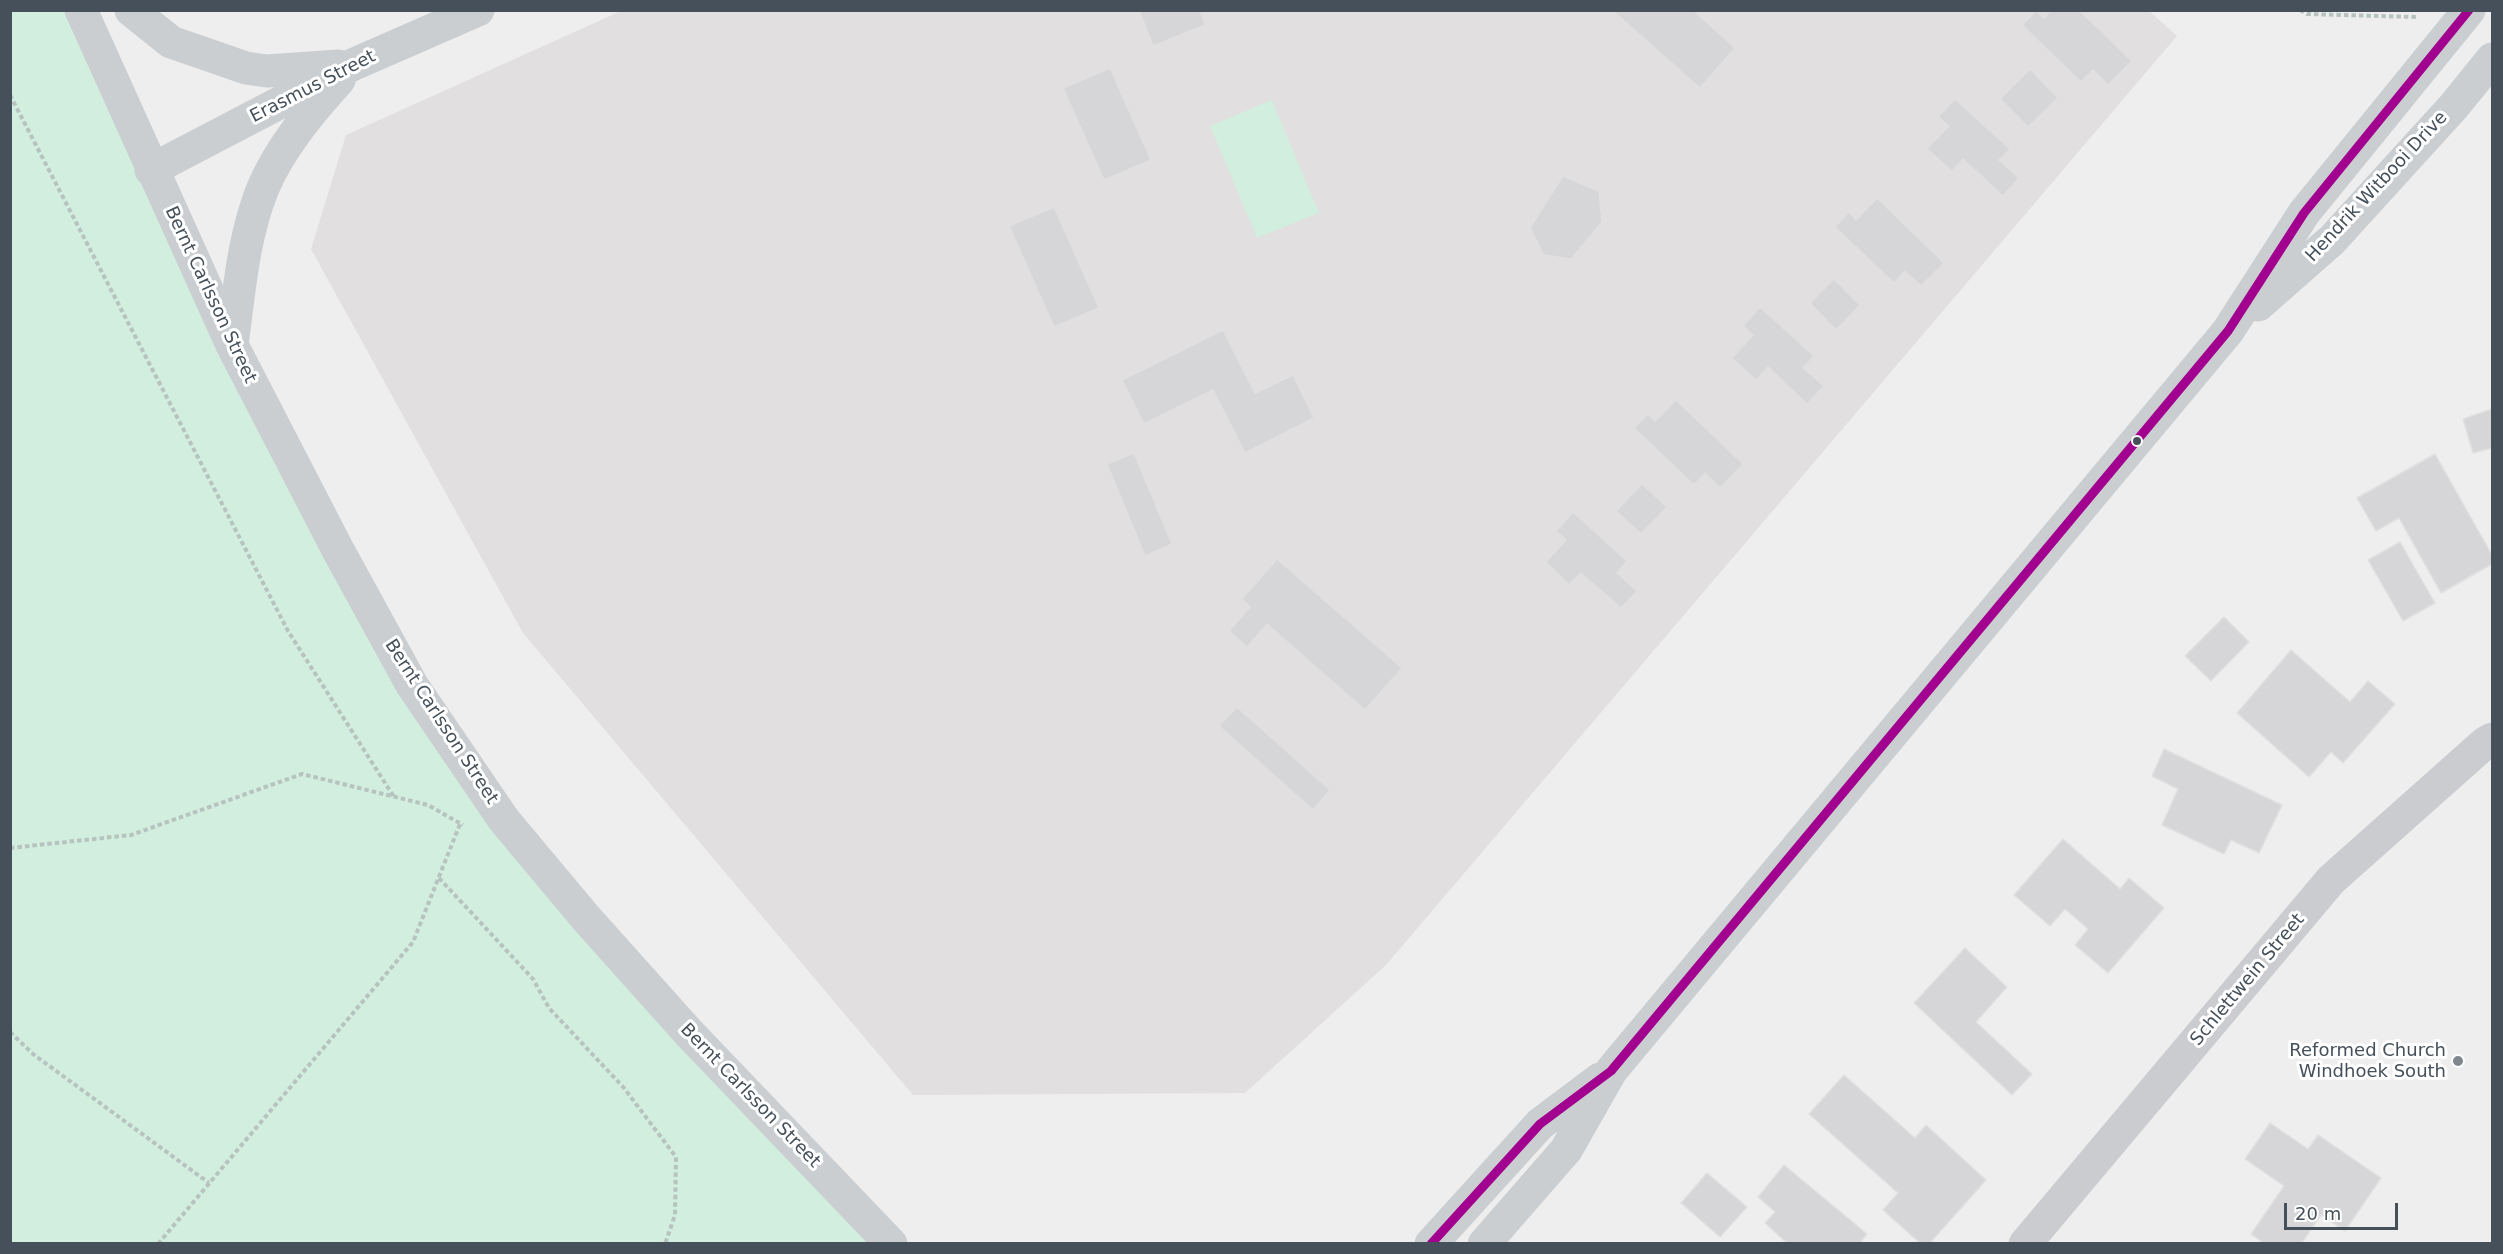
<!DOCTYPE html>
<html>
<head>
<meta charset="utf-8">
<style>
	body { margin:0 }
	#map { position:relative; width:2503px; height:1254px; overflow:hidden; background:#efeeee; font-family:"DejaVu Sans",sans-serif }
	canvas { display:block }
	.frame { position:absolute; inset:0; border:12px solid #45505a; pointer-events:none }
	.scale { position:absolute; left:2284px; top:1203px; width:114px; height:27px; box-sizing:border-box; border:3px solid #45505a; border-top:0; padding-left:8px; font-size:18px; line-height:21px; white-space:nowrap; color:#45505a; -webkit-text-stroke:4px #fff; paint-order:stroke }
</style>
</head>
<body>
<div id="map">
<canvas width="2503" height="1254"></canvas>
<div class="frame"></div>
<div class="scale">20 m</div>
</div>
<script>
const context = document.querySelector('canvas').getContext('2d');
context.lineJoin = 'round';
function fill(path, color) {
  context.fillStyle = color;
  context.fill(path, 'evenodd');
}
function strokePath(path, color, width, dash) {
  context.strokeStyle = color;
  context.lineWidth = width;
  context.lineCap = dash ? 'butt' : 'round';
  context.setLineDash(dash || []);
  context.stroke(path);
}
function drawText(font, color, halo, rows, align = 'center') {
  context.font = font + ' "DejaVu Sans",sans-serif';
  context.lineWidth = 6;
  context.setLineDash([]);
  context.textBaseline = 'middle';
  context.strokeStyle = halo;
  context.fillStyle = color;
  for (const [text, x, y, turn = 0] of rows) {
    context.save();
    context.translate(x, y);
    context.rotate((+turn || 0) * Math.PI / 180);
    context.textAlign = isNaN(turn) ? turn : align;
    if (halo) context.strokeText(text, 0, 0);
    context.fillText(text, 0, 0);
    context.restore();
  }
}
fill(new Path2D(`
	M 2148,10 L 2177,36 L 1386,965 L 1245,1093 L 913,1095 L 523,633 L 311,249 L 346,135 L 621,11 Z`), '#e1dfe0');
fill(new Path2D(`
	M 10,11 L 81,11 L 232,345 L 504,820 L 891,1243 L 11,1243 Z
	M 1272,100 L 1319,213 L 1257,238 L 1210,126 Z`), '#d2eede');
const building = new Path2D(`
	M 1139,10 L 1200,10 L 1205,25 L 1153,46 Z
	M 1612,10 L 1693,10 L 1735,48 L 1700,88 Z
	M 2051,10 L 2079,10 L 2132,61 L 2108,85 L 2093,70 L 2081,82 L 2022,25 L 2036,11 L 2044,18 Z
	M 1110,68 L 1151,160 L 1104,180 L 1063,88 Z
	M 2030,69 L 2058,98 L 2028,127 L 2000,99 Z
	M 1955,99 L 2010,149 L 1999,160 L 2019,178 L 2003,196 L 1963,159 L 1952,171 L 1927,149 L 1949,126 L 1938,117 Z
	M 1563,176 L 1599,191 L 1602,222 L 1571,259 L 1544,255 L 1530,228 Z
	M 1877,198 L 1944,263 L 1921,286 L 1905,271 L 1894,283 L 1835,227 L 1849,212 L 1856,220 Z
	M 1054,207 L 1099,308 L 1054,327 L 1009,226 Z
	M 1834,279 L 1860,305 L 1836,330 L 1810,303 Z
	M 1760,307 L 1814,356 L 1803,368 L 1824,386 L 1807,404 L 1768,367 L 1756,380 L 1732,358 L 1753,335 L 1743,326 Z
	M 1223,330 L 1255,393 L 1293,375 L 1314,418 L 1245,453 L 1213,390 L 1144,424 L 1122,380 Z
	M 1676,400 L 1743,464 L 1720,488 L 1705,473 L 1694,485 L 1634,428 L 1648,414 L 1655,421 Z
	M 2492,409 L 2492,448 L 2473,453 L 2463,419 Z
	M 1134,453 L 1172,544 L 1145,556 L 1107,464 Z
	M 2435,454 L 2492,555 L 2492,564 L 2441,593 L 2399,518 L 2376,531 L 2357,498 Z
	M 1642,484 L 1667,507 L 1641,534 L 1616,511 Z
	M 1573,512 L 1627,561 L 1617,573 L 1637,591 L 1621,608 L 1581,573 L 1569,585 L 1546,562 L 1566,540 L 1556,531 Z
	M 2400,542 L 2435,603 L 2403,621 L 2368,560 Z
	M 1277,559 L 1402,668 L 1365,710 L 1267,624 L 1247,647 L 1229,631 L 1250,607 L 1242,599 Z
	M 2224,617 L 2249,642 L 2211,681 L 2185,656 Z
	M 2291,650 L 2350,702 L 2368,681 L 2395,704 L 2343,763 L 2331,752 L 2309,777 L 2237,713 Z
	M 1237,707 L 1330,790 L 1313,810 L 1219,726 Z
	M 2164,749 L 2282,805 L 2259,853 L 2231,840 L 2224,854 L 2162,825 L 2178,789 L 2152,776 Z
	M 2063,839 L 2120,889 L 2129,878 L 2164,908 L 2108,973 L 2075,945 L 2088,929 L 2065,909 L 2050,926 L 2014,895 Z
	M 1965,948 L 2007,987 L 1976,1022 L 2032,1074 L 2012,1095 L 1914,1003 Z
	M 1844,1075 L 1915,1138 L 1926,1125 L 1986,1180 L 1929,1244 L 1921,1244 L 1883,1210 L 1898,1193 L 1809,1114 Z
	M 2270,1123 L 2308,1149 L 2318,1135 L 2381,1178 L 2345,1231 L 2321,1215 L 2301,1244 L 2265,1244 L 2251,1234 L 2284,1186 L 2245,1159 Z
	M 1784,1165 L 1867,1234 L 1859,1244 L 1788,1244 L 1765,1223 L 1775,1212 L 1758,1197 Z
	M 1707,1173 L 1747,1207 L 1720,1237 L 1681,1203 Z`);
fill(building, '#d6d6d8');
strokePath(building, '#e0e0e1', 1.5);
strokePath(new Path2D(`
	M 2300,10 L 2307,14 L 2416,17
	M 10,95 L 288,631 L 394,797
	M 10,848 L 131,835 L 302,774 L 428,805 L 463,825
	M 439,878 L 533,979 L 549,1008 L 624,1088 L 676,1157 L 675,1215 L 665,1244
	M 10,1032 L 33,1054 L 209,1183
	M 158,1244 L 413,942 L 460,824`), '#b7c3bf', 4, [4.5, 3]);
strokePath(new Path2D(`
	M 2025,1244 L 2331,880 L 2485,743 L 2492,739`), '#cacccf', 33);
strokePath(new Path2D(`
	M 81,10 L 232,345 L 338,550 L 412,685 L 504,820 L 586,918 L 689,1033 L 891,1244
	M 131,10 L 171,42 L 246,68 L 267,71 L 338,66
	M 151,170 L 352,65 L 478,10
	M 2258,305 L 2332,240 L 2454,106 L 2492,59
	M 232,345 C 239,293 243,237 263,188 C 280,148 310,112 339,80
	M 1431,1244 L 1540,1124 L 1600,1079
	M 1484,1244 L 1566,1150 L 1611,1071 L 2228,331 L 2304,213 L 2469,10`), '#caced1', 33);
strokePath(new Path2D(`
	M 1431,1244 L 1540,1124 L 1611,1071 L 2228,331 L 2304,213 L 2469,10`), '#a2008e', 9);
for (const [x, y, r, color] of [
	[2137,441,5,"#45505a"],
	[2458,1061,6,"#80878e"]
]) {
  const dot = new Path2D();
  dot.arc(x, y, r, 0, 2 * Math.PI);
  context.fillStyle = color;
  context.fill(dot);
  strokePath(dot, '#fff', 2);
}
drawText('18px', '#45505a', '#fff', [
	["Erasmus Street",313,87,-27],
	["Hendrik Witbooi Drive",2377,187,-47],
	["Bernt Carlsson Street",210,295,65],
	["Bernt Carlsson Street",441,722,57],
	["Schlettwein Street",2248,980,-50],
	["Bernt Carlsson Street",750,1096,46]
]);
drawText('18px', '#45505a', '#fff', [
	["Reformed Church",2446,1051],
	["Windhoek South",2446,1072]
], 'right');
</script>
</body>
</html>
